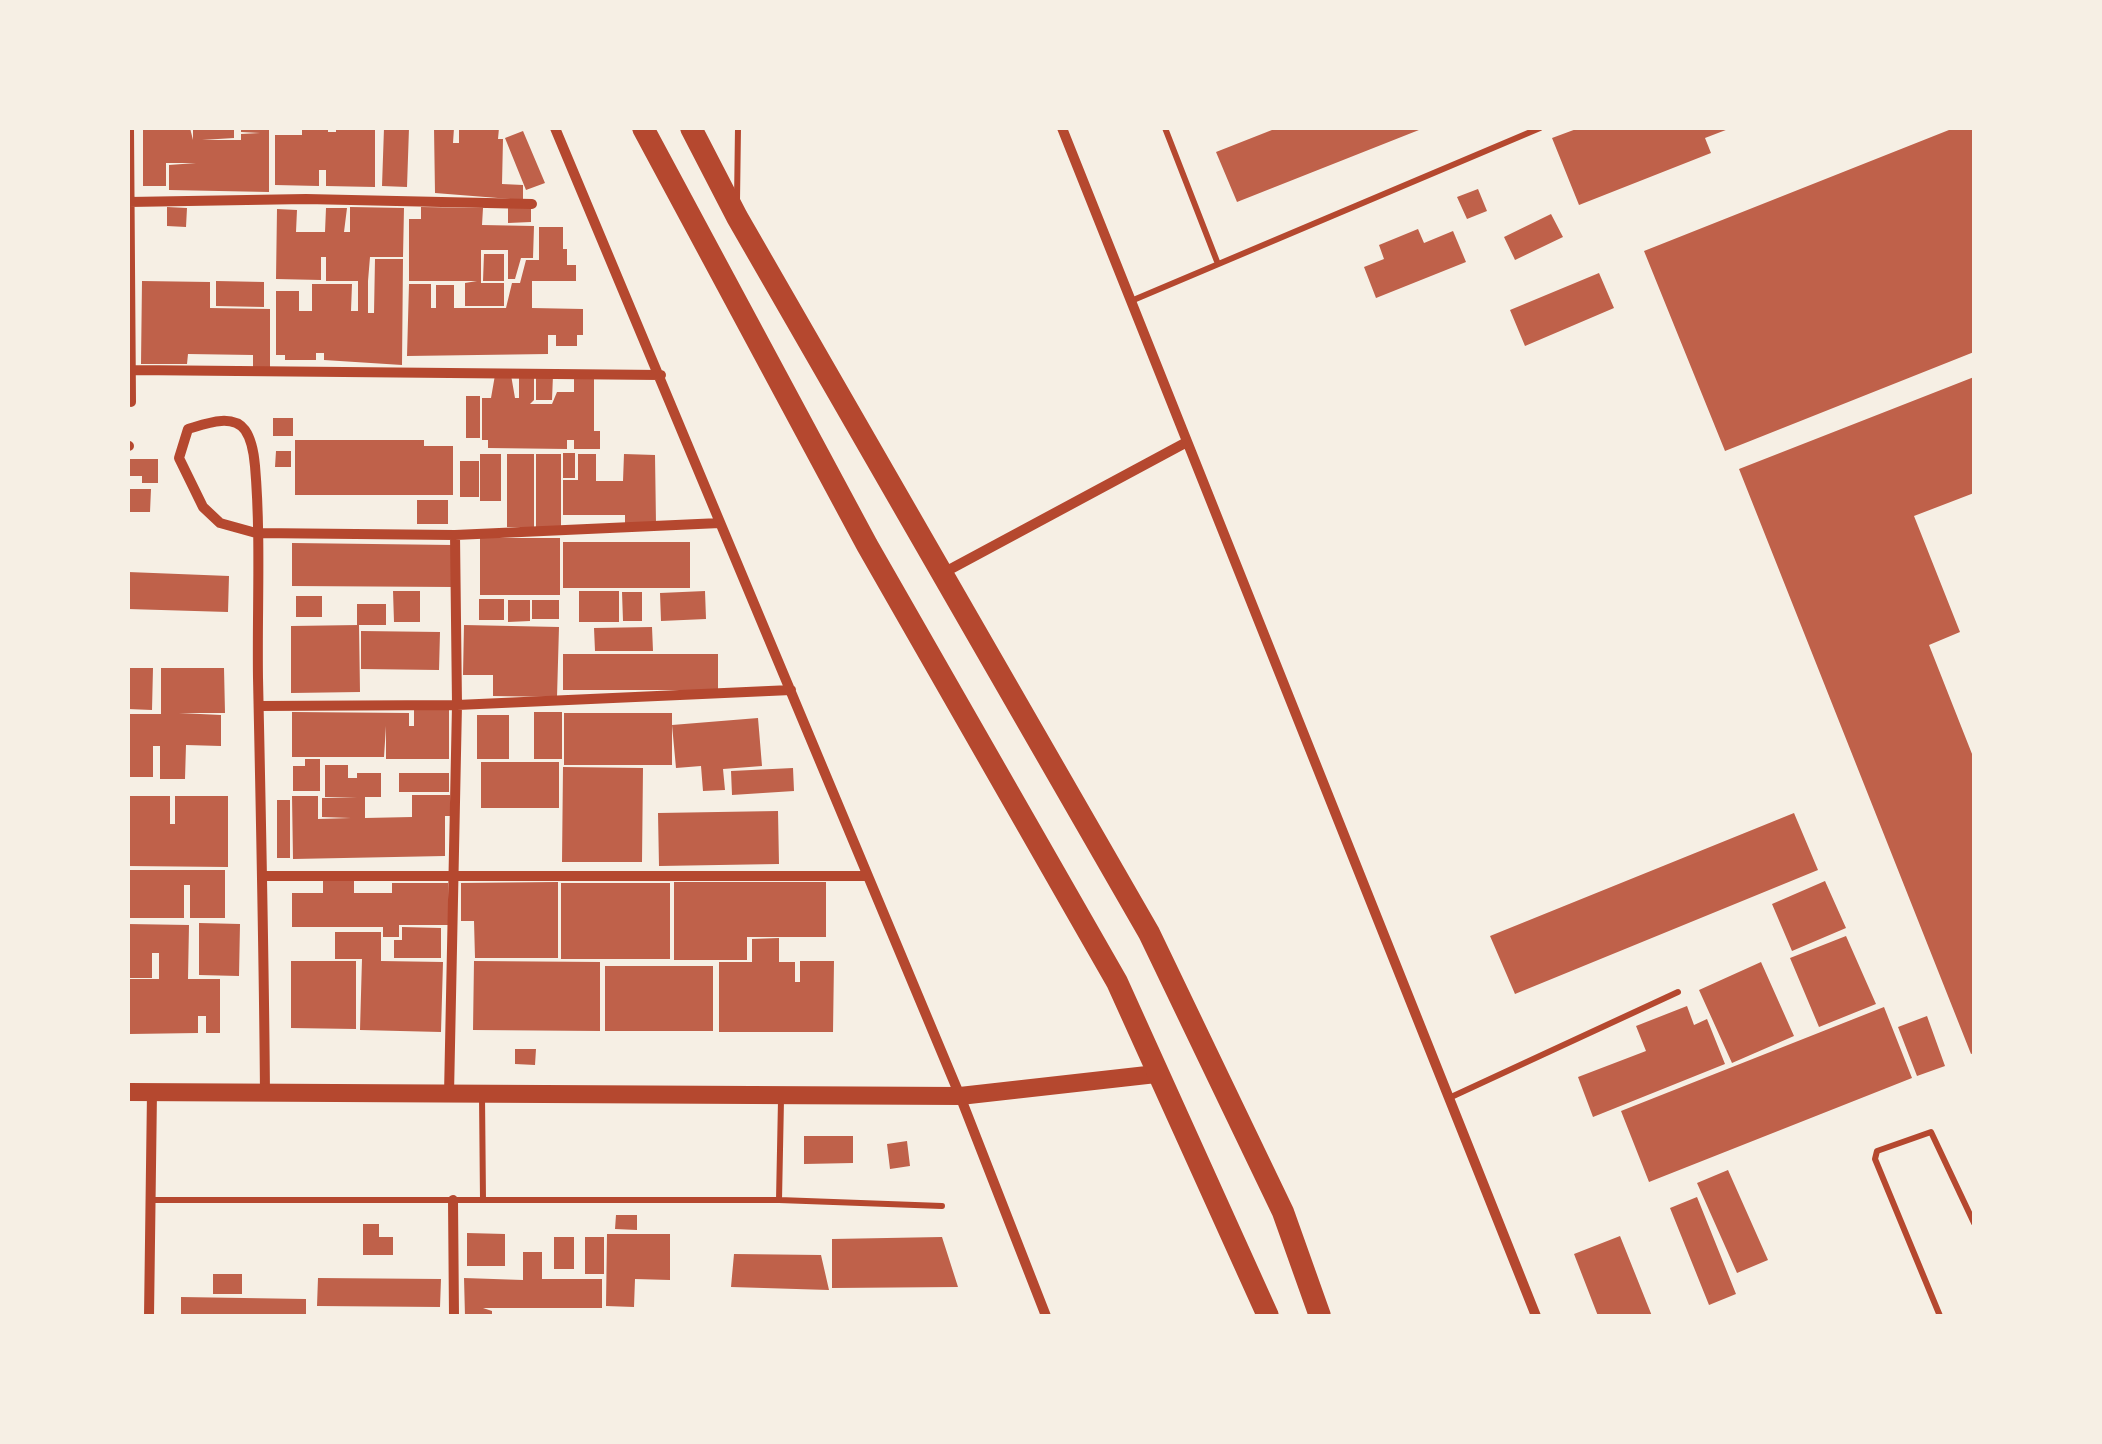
<!DOCTYPE html>
<html>
<head>
<meta charset="utf-8">
<style>
	body { margin:0 }
	#map { position:relative; width:2102px; height:1444px; overflow:hidden; background:#f6efe4; font-family:Montserrat,sans-serif }
	canvas { display:block }
	.frame { position:absolute; inset:0; border:130px solid #f6efe4; pointer-events:none }
</style>
</head>
<body>
<div id="map">
<canvas width="2102" height="1444"></canvas>
<div class="frame"></div>
</div>
<script>
const context = document.querySelector('canvas').getContext('2d');
context.lineJoin = 'round';
function fill(path, color) {
  context.fillStyle = color;
  context.fill(path, 'evenodd');
}
function strokePath(path, color, width, dash) {
  context.strokeStyle = color;
  context.lineWidth = width;
  context.lineCap = dash ? 'butt' : 'round';
  context.setLineDash(dash || []);
  context.stroke(path);
}
fill(new Path2D(`
	M 143,128 L 190,128 L 193,140 L 193,128 L 234,128 L 234,138 L 202,140 L 241,140 L 241,134 L 260,133 L 241,132 L 241,128 L 269,128 L 269,192 L 169,190 L 169,165 L 196,163 L 166,163 L 166,186 L 143,186 Z
	M 302,128 L 328,128 L 328,132 L 336,132 L 336,128 L 375,128 L 375,187 L 326,186 L 326,170 L 319,170 L 319,186 L 275,185 L 275,135 L 302,135 Z
	M 384,128 L 409,128 L 407,187 L 382,186 Z
	M 434,128 L 454,128 L 453,143 L 459,143 L 459,128 L 499,128 L 498,139 L 503,139 L 502,184 L 523,185 L 523,200 L 435,193 Z
	M 1277,128 L 1424,128 L 1237,202 L 1216,152 Z
	M 1579,128 L 1731,128 L 1705,138 L 1711,153 L 1579,205 L 1552,138 Z
	M 1954,128 L 1974,128 L 1974,352 L 1725,451 L 1644,251 Z
	M 523,131 L 545,183 L 526,190 L 505,138 Z
	M 1478,189 L 1487,211 L 1467,219 L 1457,197 Z
	M 508,206 L 531,206 L 531,222 L 508,223 Z
	M 167,207 L 187,208 L 186,227 L 167,226 Z
	M 350,207 L 404,208 L 403,257 L 370,257 L 368,281 L 368,313 L 374,313 L 375,259 L 403,259 L 402,365 L 324,360 L 324,353 L 316,353 L 316,360 L 285,360 L 285,355 L 276,355 L 276,291 L 299,291 L 299,311 L 312,311 L 312,284 L 352,284 L 351,311 L 358,311 L 358,281 L 326,281 L 326,257 L 321,257 L 321,280 L 276,279 L 277,209 L 297,210 L 296,232 L 325,232 L 326,208 L 347,208 L 344,232 L 350,232 Z
	M 421,207 L 483,208 L 482,225 L 534,226 L 533,258 L 521,258 L 515,279 L 508,279 L 508,250 L 481,250 L 481,283 L 504,283 L 504,306 L 465,306 L 465,283 L 477,281 L 409,281 L 409,219 L 421,219 Z
	M 1551,214 L 1563,237 L 1515,260 L 1504,237 Z
	M 539,227 L 563,227 L 563,249 L 567,249 L 567,265 L 576,265 L 576,281 L 532,281 L 532,308 L 583,309 L 583,335 L 577,335 L 577,346 L 556,346 L 556,335 L 548,335 L 548,354 L 407,356 L 409,284 L 431,284 L 431,308 L 436,308 L 436,285 L 454,285 L 454,308 L 506,308 L 512,283 L 520,283 L 526,260 L 539,260 Z
	M 1418,229 L 1424,243 L 1453,231 L 1466,262 L 1376,298 L 1364,267 L 1384,259 L 1379,245 Z
	M 484,254 L 504,254 L 504,281 L 483,281 Z
	M 1599,273 L 1614,308 L 1525,346 L 1510,310 Z
	M 142,281 L 210,282 L 210,308 L 270,309 L 270,368 L 253,368 L 253,355 L 188,354 L 187,364 L 141,364 Z
	M 216,281 L 264,282 L 264,307 L 216,306 Z
	M 495,375 L 511,375 L 515,398 L 519,398 L 519,377 L 534,377 L 534,400 L 530,404 L 552,404 L 557,392 L 574,392 L 574,378 L 594,378 L 594,431 L 600,431 L 600,449 L 574,449 L 574,440 L 567,440 L 567,449 L 488,448 L 488,440 L 482,440 L 482,398 L 491,398 Z
	M 536,375 L 553,375 L 552,400 L 536,400 Z
	M 1974,377 L 1974,493 L 1914,516 L 1960,632 L 1929,645 L 1974,759 L 1974,1053 L 1971,1054 L 1739,469 Z
	M 466,396 L 480,396 L 480,438 L 466,438 Z
	M 273,418 L 293,418 L 293,436 L 273,436 Z
	M 295,440 L 424,440 L 424,446 L 453,446 L 453,495 L 295,495 Z
	M 276,451 L 291,451 L 291,467 L 275,467 Z
	M 563,453 L 575,453 L 575,478 L 563,478 Z
	M 480,454 L 501,454 L 501,501 L 480,501 Z
	M 507,454 L 534,454 L 534,527 L 507,527 Z
	M 536,454 L 561,454 L 561,527 L 536,527 Z
	M 578,454 L 596,454 L 596,481 L 623,481 L 624,454 L 655,455 L 656,524 L 625,524 L 625,515 L 563,515 L 563,480 L 578,480 Z
	M 130,459 L 158,459 L 158,483 L 142,483 L 142,476 L 129,476 Z
	M 460,461 L 479,461 L 479,497 L 460,497 Z
	M 128,489 L 151,489 L 150,512 L 128,512 Z
	M 417,500 L 448,500 L 448,524 L 417,524 Z
	M 480,538 L 560,538 L 560,595 L 480,595 Z
	M 563,542 L 690,542 L 690,588 L 563,588 Z
	M 292,543 L 453,545 L 453,587 L 292,586 Z
	M 128,572 L 229,576 L 228,612 L 128,609 Z
	M 393,591 L 420,591 L 420,622 L 394,622 Z
	M 579,591 L 619,591 L 619,622 L 579,622 Z
	M 705,591 L 706,619 L 661,621 L 660,593 Z
	M 622,592 L 642,592 L 642,621 L 623,621 Z
	M 296,596 L 322,596 L 322,617 L 296,617 Z
	M 479,599 L 504,599 L 504,620 L 479,620 Z
	M 508,600 L 530,600 L 530,621 L 508,622 Z
	M 532,600 L 559,600 L 559,619 L 532,619 Z
	M 357,604 L 386,604 L 386,625 L 357,625 Z
	M 359,625 L 360,692 L 291,693 L 291,626 Z
	M 464,625 L 559,627 L 557,697 L 493,696 L 493,675 L 463,675 Z
	M 652,627 L 653,651 L 595,651 L 594,628 Z
	M 361,631 L 440,632 L 439,670 L 361,669 Z
	M 563,654 L 718,654 L 718,690 L 563,690 Z
	M 128,668 L 153,668 L 152,710 L 128,709 Z
	M 161,668 L 224,668 L 225,713 L 179,713 L 221,715 L 221,746 L 186,745 L 185,779 L 160,779 L 160,746 L 153,746 L 153,777 L 130,777 L 128,714 L 161,714 Z
	M 414,708 L 449,708 L 449,759 L 386,759 L 386,726 L 384,757 L 292,757 L 292,712 L 409,713 L 409,726 L 414,726 Z
	M 534,712 L 562,712 L 562,759 L 534,759 Z
	M 564,713 L 672,713 L 672,765 L 564,765 Z
	M 477,715 L 509,715 L 509,759 L 477,759 Z
	M 758,718 L 762,766 L 723,769 L 725,790 L 703,791 L 701,766 L 676,768 L 672,725 Z
	M 305,759 L 320,759 L 320,791 L 293,791 L 293,766 L 305,766 Z
	M 481,762 L 559,762 L 559,808 L 481,808 Z
	M 325,765 L 348,765 L 348,778 L 357,778 L 357,773 L 381,773 L 381,797 L 365,797 L 365,818 L 412,817 L 412,795 L 450,795 L 450,816 L 445,816 L 445,856 L 293,859 L 292,796 L 318,796 L 318,819 L 351,818 L 322,817 L 322,798 L 357,798 L 325,797 Z
	M 563,767 L 643,768 L 642,862 L 562,862 Z
	M 793,768 L 794,791 L 732,795 L 731,771 Z
	M 399,773 L 449,773 L 449,792 L 399,792 Z
	M 128,796 L 170,796 L 170,824 L 175,824 L 175,796 L 228,796 L 228,867 L 128,866 Z
	M 277,800 L 290,800 L 290,858 L 277,858 Z
	M 778,811 L 779,864 L 659,866 L 658,813 Z
	M 1794,813 L 1818,870 L 1515,994 L 1490,936 Z
	M 128,870 L 225,870 L 225,918 L 190,918 L 190,885 L 184,885 L 184,918 L 128,918 Z
	M 323,880 L 354,880 L 354,893 L 392,893 L 392,883 L 448,883 L 448,925 L 399,925 L 399,937 L 383,937 L 383,927 L 292,927 L 292,893 L 323,893 Z
	M 1825,881 L 1846,928 L 1792,951 L 1772,904 Z
	M 558,882 L 558,958 L 475,958 L 474,921 L 461,921 L 461,883 Z
	M 674,882 L 826,882 L 826,937 L 747,937 L 747,960 L 674,960 Z
	M 561,883 L 670,883 L 670,959 L 561,959 Z
	M 199,923 L 240,924 L 239,976 L 199,975 Z
	M 128,924 L 189,925 L 188,979 L 220,979 L 220,1033 L 206,1033 L 206,1016 L 198,1016 L 198,1033 L 130,1034 L 128,979 L 159,979 L 159,953 L 152,953 L 152,978 L 128,978 Z
	M 402,927 L 441,928 L 441,958 L 394,958 L 394,940 L 402,940 Z
	M 335,932 L 381,932 L 381,961 L 443,962 L 441,1032 L 360,1030 L 362,959 L 335,959 Z
	M 1846,936 L 1876,1004 L 1819,1027 L 1790,958 Z
	M 779,938 L 779,962 L 795,962 L 795,982 L 800,982 L 800,961 L 834,961 L 833,1032 L 719,1032 L 719,962 L 752,962 L 752,939 Z
	M 291,961 L 356,961 L 356,1029 L 291,1028 Z
	M 474,961 L 600,962 L 600,1031 L 473,1030 Z
	M 1761,962 L 1794,1036 L 1732,1063 L 1699,990 Z
	M 605,966 L 713,966 L 713,1031 L 605,1031 Z
	M 1687,1006 L 1694,1025 L 1707,1019 L 1725,1064 L 1593,1117 L 1578,1077 L 1646,1051 L 1636,1026 Z
	M 1884,1007 L 1912,1078 L 1649,1182 L 1621,1111 Z
	M 1927,1016 L 1945,1066 L 1917,1076 L 1898,1027 Z
	M 515,1049 L 536,1049 L 535,1065 L 515,1064 Z
	M 804,1136 L 853,1136 L 853,1163 L 804,1164 Z
	M 907,1141 L 910,1166 L 890,1169 L 887,1144 Z
	M 1728,1170 L 1768,1260 L 1737,1273 L 1697,1183 Z
	M 1697,1197 L 1736,1294 L 1709,1305 L 1670,1208 Z
	M 616,1215 L 637,1215 L 637,1230 L 615,1229 Z
	M 363,1224 L 379,1224 L 379,1237 L 393,1237 L 393,1255 L 363,1255 Z
	M 467,1233 L 505,1234 L 505,1266 L 467,1266 Z
	M 607,1234 L 670,1234 L 670,1280 L 635,1279 L 634,1307 L 606,1306 Z
	M 1620,1236 L 1652,1316 L 1598,1316 L 1574,1254 Z
	M 554,1237 L 574,1237 L 574,1269 L 554,1269 Z
	M 585,1237 L 604,1237 L 604,1274 L 585,1274 Z
	M 942,1237 L 958,1287 L 832,1288 L 832,1239 Z
	M 523,1252 L 542,1252 L 542,1279 L 602,1279 L 602,1308 L 483,1308 L 492,1311 L 492,1316 L 465,1316 L 464,1278 L 523,1280 Z
	M 734,1254 L 821,1255 L 829,1290 L 731,1287 Z
	M 213,1274 L 242,1274 L 242,1294 L 213,1294 Z
	M 318,1278 L 441,1279 L 440,1307 L 317,1306 Z
	M 181,1297 L 306,1299 L 306,1316 L 181,1316 Z`), '#bf614a');
strokePath(new Path2D(`
	M 1165,128 L 1218,264
	M 737,201 L 738,128
	M 1131,301 L 1540,128
	M 482,1096 L 483,1200
	M 1449,1098 L 1678,992
	M 781,1100 L 779,1200 L 942,1206
	M 151,1200 L 779,1200
	M 1940,1316 L 1875,1159 L 1877,1151 L 1931,1132 L 1974,1223`), '#b5482f', 6);
strokePath(new Path2D(`
	M 129,128 L 131,402
	M 555,128 L 960,1096 L 1046,1316
	M 1062,128 L 1536,1316
	M 129,202 L 306,199 L 532,204
	M 132,370 L 661,375
	M 128,446 L 129,446
	M 945,572 L 1185,443
	M 259,706 L 457,705 L 791,690
	M 263,876 L 867,876
	M 449,1094 L 457,705 L 455,535
	M 265,1095 C 264,956 261,817 258,678 C 257,608 261,536 255,466 C 254,454 252,440 245,430 C 232,413 205,424 188,429 L 179,458 L 203,507 L 220,523 L 256,533 L 455,535 L 720,523
	M 453,1200 L 454,1316
	M 149,1316 L 152,1092`), '#b5482f', 10);
strokePath(new Path2D(`
	M 128,1092 L 960,1096 L 1156,1074`), '#b5482f', 18);
strokePath(new Path2D(`
	M 643,128 L 867,545 L 1117,982 L 1268,1316
	M 691,128 L 737,217 L 1149,933 L 1283,1212 L 1320,1316`), '#b5482f', 22);
</script>
</body>
</html>
